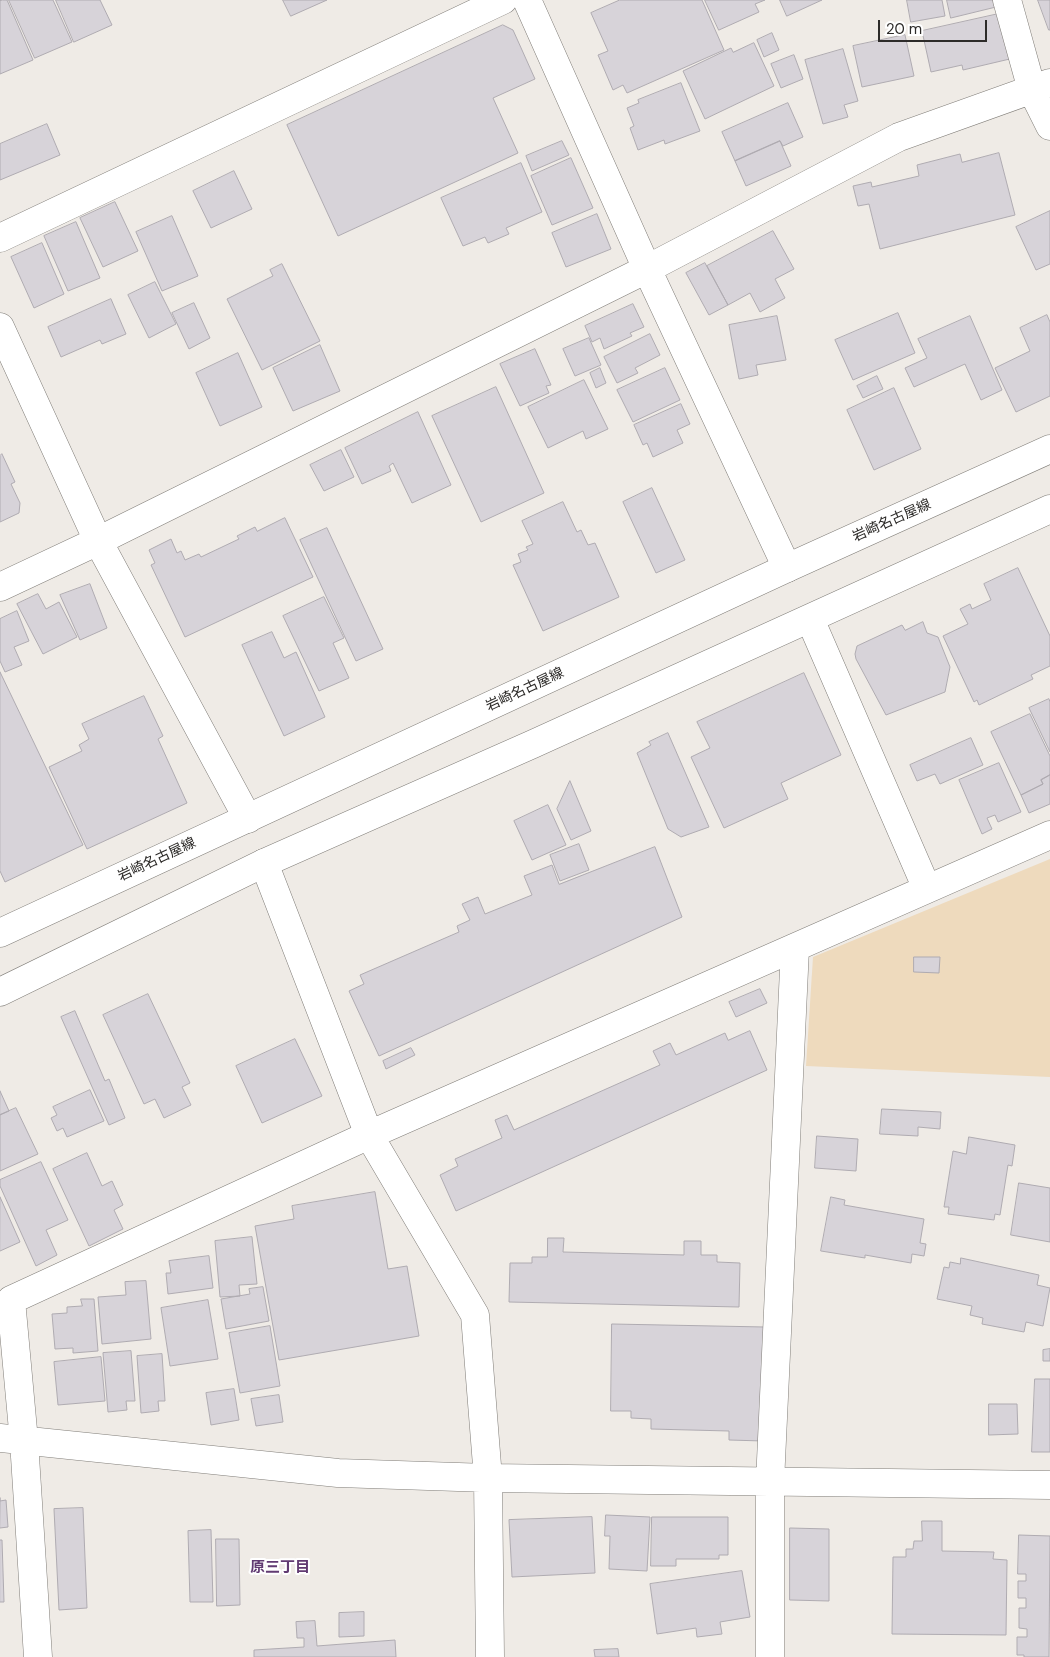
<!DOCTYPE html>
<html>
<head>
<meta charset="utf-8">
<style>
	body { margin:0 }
	#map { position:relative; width:1050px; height:1657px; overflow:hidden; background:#efebe6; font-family:"DM Sans",sans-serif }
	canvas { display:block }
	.scale { position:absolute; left:878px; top:20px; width:109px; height:22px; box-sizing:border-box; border:2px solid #2d2b29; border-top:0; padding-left:6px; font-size:15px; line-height:18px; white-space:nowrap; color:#2d2b29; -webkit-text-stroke:4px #fff; paint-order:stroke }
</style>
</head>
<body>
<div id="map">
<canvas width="1050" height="1657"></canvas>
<div class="scale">20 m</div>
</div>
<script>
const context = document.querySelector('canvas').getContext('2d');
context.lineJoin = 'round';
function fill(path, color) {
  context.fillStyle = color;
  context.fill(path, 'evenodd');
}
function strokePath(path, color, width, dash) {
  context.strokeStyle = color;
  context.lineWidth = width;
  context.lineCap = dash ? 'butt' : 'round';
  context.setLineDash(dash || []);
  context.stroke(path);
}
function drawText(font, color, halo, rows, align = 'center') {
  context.font = font + ' "DM Sans","Noto Sans JP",sans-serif';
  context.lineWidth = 4;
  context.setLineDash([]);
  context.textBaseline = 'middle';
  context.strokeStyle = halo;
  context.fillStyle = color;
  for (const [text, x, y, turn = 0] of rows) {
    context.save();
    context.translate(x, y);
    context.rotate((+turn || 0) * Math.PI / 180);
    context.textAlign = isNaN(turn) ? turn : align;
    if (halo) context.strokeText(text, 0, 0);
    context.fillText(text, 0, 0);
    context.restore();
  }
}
fill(new Path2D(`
	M 1050,859 L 1050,1077 L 806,1066 L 813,957 Z`), '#eedabd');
const building = new Path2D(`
	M 3,0 L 7,0 L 33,60 L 0,74 L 0,1 Z
	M 9,0 L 53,0 L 72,42 L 35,58 Z
	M 56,0 L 100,0 L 112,25 L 74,42 Z
	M 283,0 L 327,0 L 291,16 Z
	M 620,0 L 702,0 L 724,50 L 627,93 L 623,85 L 613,90 L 598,55 L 608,51 L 591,13 Z
	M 705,0 L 765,0 L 755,4 L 759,12 L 719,30 Z
	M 780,0 L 822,0 L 787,16 Z
	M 907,0 L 942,0 L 945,16 L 911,22 Z
	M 947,0 L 995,0 L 996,7 L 951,18 Z
	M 1038,0 L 1050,0 L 1050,30 L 1049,30 Z
	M 1003,13 L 1014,58 L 963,70 L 962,65 L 931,72 L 922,31 Z
	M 503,25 L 513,30 L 535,79 L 493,98 L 518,153 L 338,236 L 287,125 Z
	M 772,33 L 779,50 L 764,57 L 757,40 Z
	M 905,35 L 914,76 L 862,87 L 853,46 Z
	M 754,43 L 774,86 L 705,119 L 683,71 L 731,48 L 733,52 Z
	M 843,49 L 858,101 L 844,105 L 848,117 L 823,124 L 805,60 Z
	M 794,55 L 803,79 L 781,88 L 771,64 Z
	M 681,83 L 700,131 L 665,144 L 664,140 L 638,150 L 630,128 L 634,126 L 627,108 L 639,103 L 638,100 Z
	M 788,103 L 803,137 L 783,146 L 780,141 L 735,161 L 722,132 Z
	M 47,124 L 60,155 L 0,180 L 0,144 Z
	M 562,141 L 569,155 L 532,171 L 526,156 Z
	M 780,141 L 791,166 L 746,186 L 735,161 Z
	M 999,153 L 1015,215 L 880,249 L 869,204 L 858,206 L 853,186 L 871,182 L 872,187 L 919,176 L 917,165 L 960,154 L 962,162 Z
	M 571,158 L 593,208 L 552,225 L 531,176 Z
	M 521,163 L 542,212 L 506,228 L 509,234 L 488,243 L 485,237 L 463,246 L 441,198 Z
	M 234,171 L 252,209 L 211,228 L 193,191 Z
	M 115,202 L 138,251 L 103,267 L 80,218 Z
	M 1050,211 L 1050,264 L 1036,270 L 1016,227 Z
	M 597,214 L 611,249 L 566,267 L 552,233 Z
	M 172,216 L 198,276 L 162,291 L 136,232 Z
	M 76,222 L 100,278 L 68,291 L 44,236 Z
	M 773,231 L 794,269 L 775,279 L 785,298 L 760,312 L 750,293 L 728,305 L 707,266 Z
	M 42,243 L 64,294 L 34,308 L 11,257 Z
	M 705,263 L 728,305 L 709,315 L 686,273 Z
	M 282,264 L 320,341 L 262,370 L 227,299 L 273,276 L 270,270 Z
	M 155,282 L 176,324 L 149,338 L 128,295 Z
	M 111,299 L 126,334 L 102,344 L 100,340 L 61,357 L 48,327 Z
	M 194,303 L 210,338 L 189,349 L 172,313 Z
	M 633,304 L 644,327 L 630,333 L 632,336 L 604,349 L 600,338 L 592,342 L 585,326 Z
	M 898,313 L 915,353 L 853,380 L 835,340 Z
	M 1047,315 L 1050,322 L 1050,396 L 1016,412 L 995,368 L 1030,351 L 1020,328 Z
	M 777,316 L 786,360 L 756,365 L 758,375 L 739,379 L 729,325 Z
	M 970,316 L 1002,390 L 981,400 L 965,364 L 914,387 L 905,368 L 927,358 L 918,339 Z
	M 650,334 L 660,355 L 635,368 L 638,373 L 617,383 L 604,357 Z
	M 589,338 L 601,365 L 575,376 L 563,349 Z
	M 320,345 L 340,391 L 293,411 L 273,368 Z
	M 535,349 L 551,385 L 546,386 L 549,393 L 520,406 L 500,364 Z
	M 238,353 L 262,407 L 220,426 L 196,373 Z
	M 600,368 L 606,383 L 596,388 L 590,373 Z
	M 665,368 L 680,400 L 633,422 L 617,390 Z
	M 877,376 L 883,389 L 863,398 L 857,386 Z
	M 584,380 L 608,429 L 586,439 L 583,431 L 548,448 L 528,407 Z
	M 496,387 L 544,493 L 481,522 L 432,416 Z
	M 894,388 L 921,449 L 874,470 L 847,410 Z
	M 681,404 L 690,424 L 677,430 L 683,443 L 653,457 L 647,443 L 643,445 L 634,425 Z
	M 418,412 L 451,485 L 412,503 L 393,463 L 389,466 L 391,471 L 362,484 L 345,448 Z
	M 341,450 L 354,477 L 324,491 L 310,465 Z
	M 2,454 L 15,482 L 11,484 L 20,503 L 19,513 L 0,522 L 0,456 Z
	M 652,488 L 685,560 L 656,573 L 623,502 Z
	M 563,502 L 577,532 L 581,530 L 588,545 L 595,543 L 619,597 L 543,631 L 513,565 L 521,562 L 518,554 L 528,550 L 526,547 L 533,544 L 522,521 Z
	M 285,518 L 313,577 L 185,637 L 151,565 L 155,563 L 149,550 L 171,539 L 177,553 L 181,551 L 185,560 L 199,554 L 201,557 L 239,539 L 237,536 L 255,527 L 257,531 Z
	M 327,528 L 383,649 L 356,661 L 300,540 Z
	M 1018,568 L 1050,636 L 1050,666 L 1031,675 L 1033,679 L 979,705 L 977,700 L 974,702 L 943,636 L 968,624 L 960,609 L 970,604 L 972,609 L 991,600 L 984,584 Z
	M 90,584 L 107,628 L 80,640 L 60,595 Z
	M 38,594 L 46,609 L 59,602 L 77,637 L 43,654 L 17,604 Z
	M 324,597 L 344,638 L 333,643 L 349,678 L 319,691 L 283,616 Z
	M 17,611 L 29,641 L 14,647 L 22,665 L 5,672 L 0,661 L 0,619 Z
	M 923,622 L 927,633 L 938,637 L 950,667 L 945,692 L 886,715 L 856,659 L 855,654 L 857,646 L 902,625 L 905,630 Z
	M 272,632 L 284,658 L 296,652 L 325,717 L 284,736 L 242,645 Z
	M 0,672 L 83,845 L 5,882 L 0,871 Z
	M 804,673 L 841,755 L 781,783 L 788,799 L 724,828 L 691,757 L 710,748 L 697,722 Z
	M 144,696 L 163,736 L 158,739 L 187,803 L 87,849 L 49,767 L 82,751 L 79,745 L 89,739 L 82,724 Z
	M 1049,699 L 1050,702 L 1050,752 L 1029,708 Z
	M 1030,714 L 1050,756 L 1050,775 L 1041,780 L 1043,784 L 1021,795 L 991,732 Z
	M 668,733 L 709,827 L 681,837 L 668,829 L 637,753 L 651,745 L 649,742 Z
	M 971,738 L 983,765 L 940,784 L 935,774 L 917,781 L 910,765 Z
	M 999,763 L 1021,812 L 998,822 L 995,815 L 987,818 L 992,829 L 982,834 L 959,780 Z
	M 1050,775 L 1050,804 L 1029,813 L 1021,795 L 1043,784 L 1041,780 Z
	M 570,781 L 591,831 L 571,840 L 557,809 Z
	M 548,805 L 566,845 L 532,860 L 514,821 Z
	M 579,844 L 589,870 L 560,881 L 550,855 Z
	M 655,847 L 682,917 L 379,1056 L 349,991 L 364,984 L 360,975 L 459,932 L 457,926 L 470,920 L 462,904 L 478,897 L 485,914 L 532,895 L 524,876 L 552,865 L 559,884 Z
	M 914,957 L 940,957 L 939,973 L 914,972 Z
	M 760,989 L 767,1003 L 736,1017 L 729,1002 Z
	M 148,994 L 190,1083 L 182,1087 L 191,1105 L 164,1118 L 155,1099 L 144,1104 L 103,1015 Z
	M 75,1011 L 105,1081 L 109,1079 L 125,1118 L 109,1125 L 61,1017 Z
	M 750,1031 L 767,1070 L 456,1211 L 440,1175 L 458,1166 L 455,1159 L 502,1138 L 495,1120 L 507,1115 L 514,1130 L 660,1065 L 653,1051 L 670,1043 L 676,1055 L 725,1033 L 728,1040 Z
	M 295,1039 L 322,1096 L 262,1123 L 236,1066 Z
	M 411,1048 L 415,1055 L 386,1069 L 383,1061 Z
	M 90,1090 L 104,1121 L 67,1137 L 63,1128 L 57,1131 L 51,1118 L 57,1115 L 53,1107 Z
	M 0,1091 L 9,1111 L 0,1115 Z
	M 16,1108 L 38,1154 L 0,1171 L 0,1115 Z
	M 882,1109 L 941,1112 L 940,1129 L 918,1127 L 918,1136 L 880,1134 Z
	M 817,1136 L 858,1139 L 856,1171 L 815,1168 Z
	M 969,1137 L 1015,1145 L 1012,1166 L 1008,1165 L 1000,1215 L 995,1214 L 994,1220 L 948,1214 L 949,1207 L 944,1207 L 953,1151 L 966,1154 Z
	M 87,1153 L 102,1186 L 112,1181 L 123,1205 L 114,1210 L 123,1229 L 89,1246 L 53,1169 Z
	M 41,1162 L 68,1220 L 46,1230 L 57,1255 L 36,1266 L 0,1186 L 0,1180 Z
	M 1019,1183 L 1050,1188 L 1050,1242 L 1011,1235 Z
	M 375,1192 L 388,1269 L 407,1266 L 419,1336 L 279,1360 L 255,1226 L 294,1219 L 292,1206 Z
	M 0,1197 L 20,1242 L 0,1251 Z
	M 831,1197 L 845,1200 L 844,1205 L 924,1219 L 920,1243 L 926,1244 L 924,1256 L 912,1254 L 911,1263 L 865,1255 L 865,1258 L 821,1251 Z
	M 252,1237 L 257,1284 L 239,1285 L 240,1296 L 220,1297 L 215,1241 Z
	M 548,1238 L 564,1238 L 563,1252 L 684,1255 L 684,1241 L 701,1241 L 701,1255 L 717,1255 L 717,1262 L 740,1263 L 739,1307 L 509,1302 L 510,1263 L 532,1263 L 532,1257 L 547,1257 Z
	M 209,1256 L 213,1288 L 168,1294 L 166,1273 L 171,1273 L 169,1261 Z
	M 961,1258 L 1039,1275 L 1037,1285 L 1050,1288 L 1043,1326 L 1026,1322 L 1024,1332 L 982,1324 L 983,1318 L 970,1315 L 972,1306 L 937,1299 L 944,1267 L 949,1268 L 950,1262 L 960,1264 Z
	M 146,1281 L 151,1339 L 102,1344 L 98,1297 L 126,1295 L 125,1282 Z
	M 263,1287 L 269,1321 L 226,1329 L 221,1299 L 250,1294 L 249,1289 Z
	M 81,1299 L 94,1299 L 98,1351 L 73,1353 L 73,1348 L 55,1349 L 52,1314 L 67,1313 L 67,1307 L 82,1306 Z
	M 208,1300 L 218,1359 L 170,1366 L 161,1308 Z
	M 612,1324 L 765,1327 L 763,1441 L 729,1440 L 729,1431 L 651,1429 L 651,1419 L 631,1418 L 631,1411 L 611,1411 Z
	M 270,1326 L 280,1386 L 240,1393 L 229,1333 Z
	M 1050,1349 L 1050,1361 L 1043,1361 L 1043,1350 Z
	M 131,1351 L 135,1401 L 126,1401 L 127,1410 L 108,1412 L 103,1353 Z
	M 162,1354 L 165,1401 L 158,1401 L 159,1411 L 141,1413 L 137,1356 Z
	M 101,1357 L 105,1401 L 58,1405 L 54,1362 Z
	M 1035,1379 L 1050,1379 L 1050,1452 L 1032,1452 Z
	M 234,1389 L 239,1420 L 211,1425 L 206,1393 Z
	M 279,1395 L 283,1422 L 256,1426 L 251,1399 Z
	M 989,1404 L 1017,1404 L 1018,1434 L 989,1435 Z
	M 0,1498 L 0,1501 L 6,1500 L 8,1527 L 0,1528 Z
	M 83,1508 L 87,1608 L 59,1610 L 54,1509 Z
	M 606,1515 L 650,1517 L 647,1571 L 609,1569 L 610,1536 L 605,1536 Z
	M 592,1517 L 595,1573 L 512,1577 L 509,1520 Z
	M 652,1517 L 728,1517 L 728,1555 L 719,1555 L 719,1559 L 676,1559 L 676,1566 L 651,1566 Z
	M 922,1521 L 942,1521 L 942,1551 L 994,1552 L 993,1559 L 1007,1560 L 1006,1635 L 892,1634 L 893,1557 L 906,1557 L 906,1549 L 913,1549 L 914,1541 L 922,1541 Z
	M 790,1528 L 829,1529 L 829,1601 L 790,1600 Z
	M 211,1530 L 213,1602 L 190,1602 L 188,1531 Z
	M 1019,1535 L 1050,1536 L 1049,1657 L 1024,1657 L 1024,1655 L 1017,1655 L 1017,1637 L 1027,1637 L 1027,1629 L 1019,1628 L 1019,1608 L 1026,1608 L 1026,1598 L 1018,1598 L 1018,1581 L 1026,1581 L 1026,1574 L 1018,1574 Z
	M 216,1539 L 239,1539 L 240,1605 L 217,1606 Z
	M 0,1540 L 2,1540 L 4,1602 L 0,1602 Z
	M 742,1571 L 750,1617 L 720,1622 L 722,1634 L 697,1637 L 696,1628 L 657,1634 L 650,1584 Z
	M 364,1612 L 364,1636 L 339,1637 L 339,1613 Z
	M 315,1621 L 317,1646 L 395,1640 L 396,1657 L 254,1657 L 254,1650 L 304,1647 L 304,1638 L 297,1638 L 296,1622 Z
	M 618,1649 L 619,1657 L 595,1657 L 594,1650 Z`);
fill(building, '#d7d3d9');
strokePath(building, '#afabb1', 1);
const minor = new Path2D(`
	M 527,0 L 647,269 L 787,568
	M 1007,0 L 1032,90 L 1050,126
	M 0,238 L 503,0
	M 0,327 L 98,541 L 248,819
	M 0,587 L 98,541 L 647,269 L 899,137 L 1050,83
	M 810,619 L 927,889
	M 264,863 L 369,1135 L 475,1315 L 488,1478 L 490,1657
	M 0,1438 L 338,1473 L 488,1478 L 1050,1485
	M 38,1657 L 24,1441 L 11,1300 L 369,1135 L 1050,835
	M 770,1657 L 770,1482 L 795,948`);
const major = new Path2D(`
	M 0,933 L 787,568 L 1050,449
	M 0,992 L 264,863 L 533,744 L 1050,509`);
strokePath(minor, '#817e79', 29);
strokePath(major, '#817e79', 29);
strokePath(minor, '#fff', 28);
strokePath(major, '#fff', 28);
drawText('14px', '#2d2b29', '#fff', [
	["岩崎名古屋線",892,521,-24],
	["岩崎名古屋線",525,690,-25],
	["岩崎名古屋線",157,860,-25]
]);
drawText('bold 15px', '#613a72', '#fff', [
	["原三丁目",280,1568]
]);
</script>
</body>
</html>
